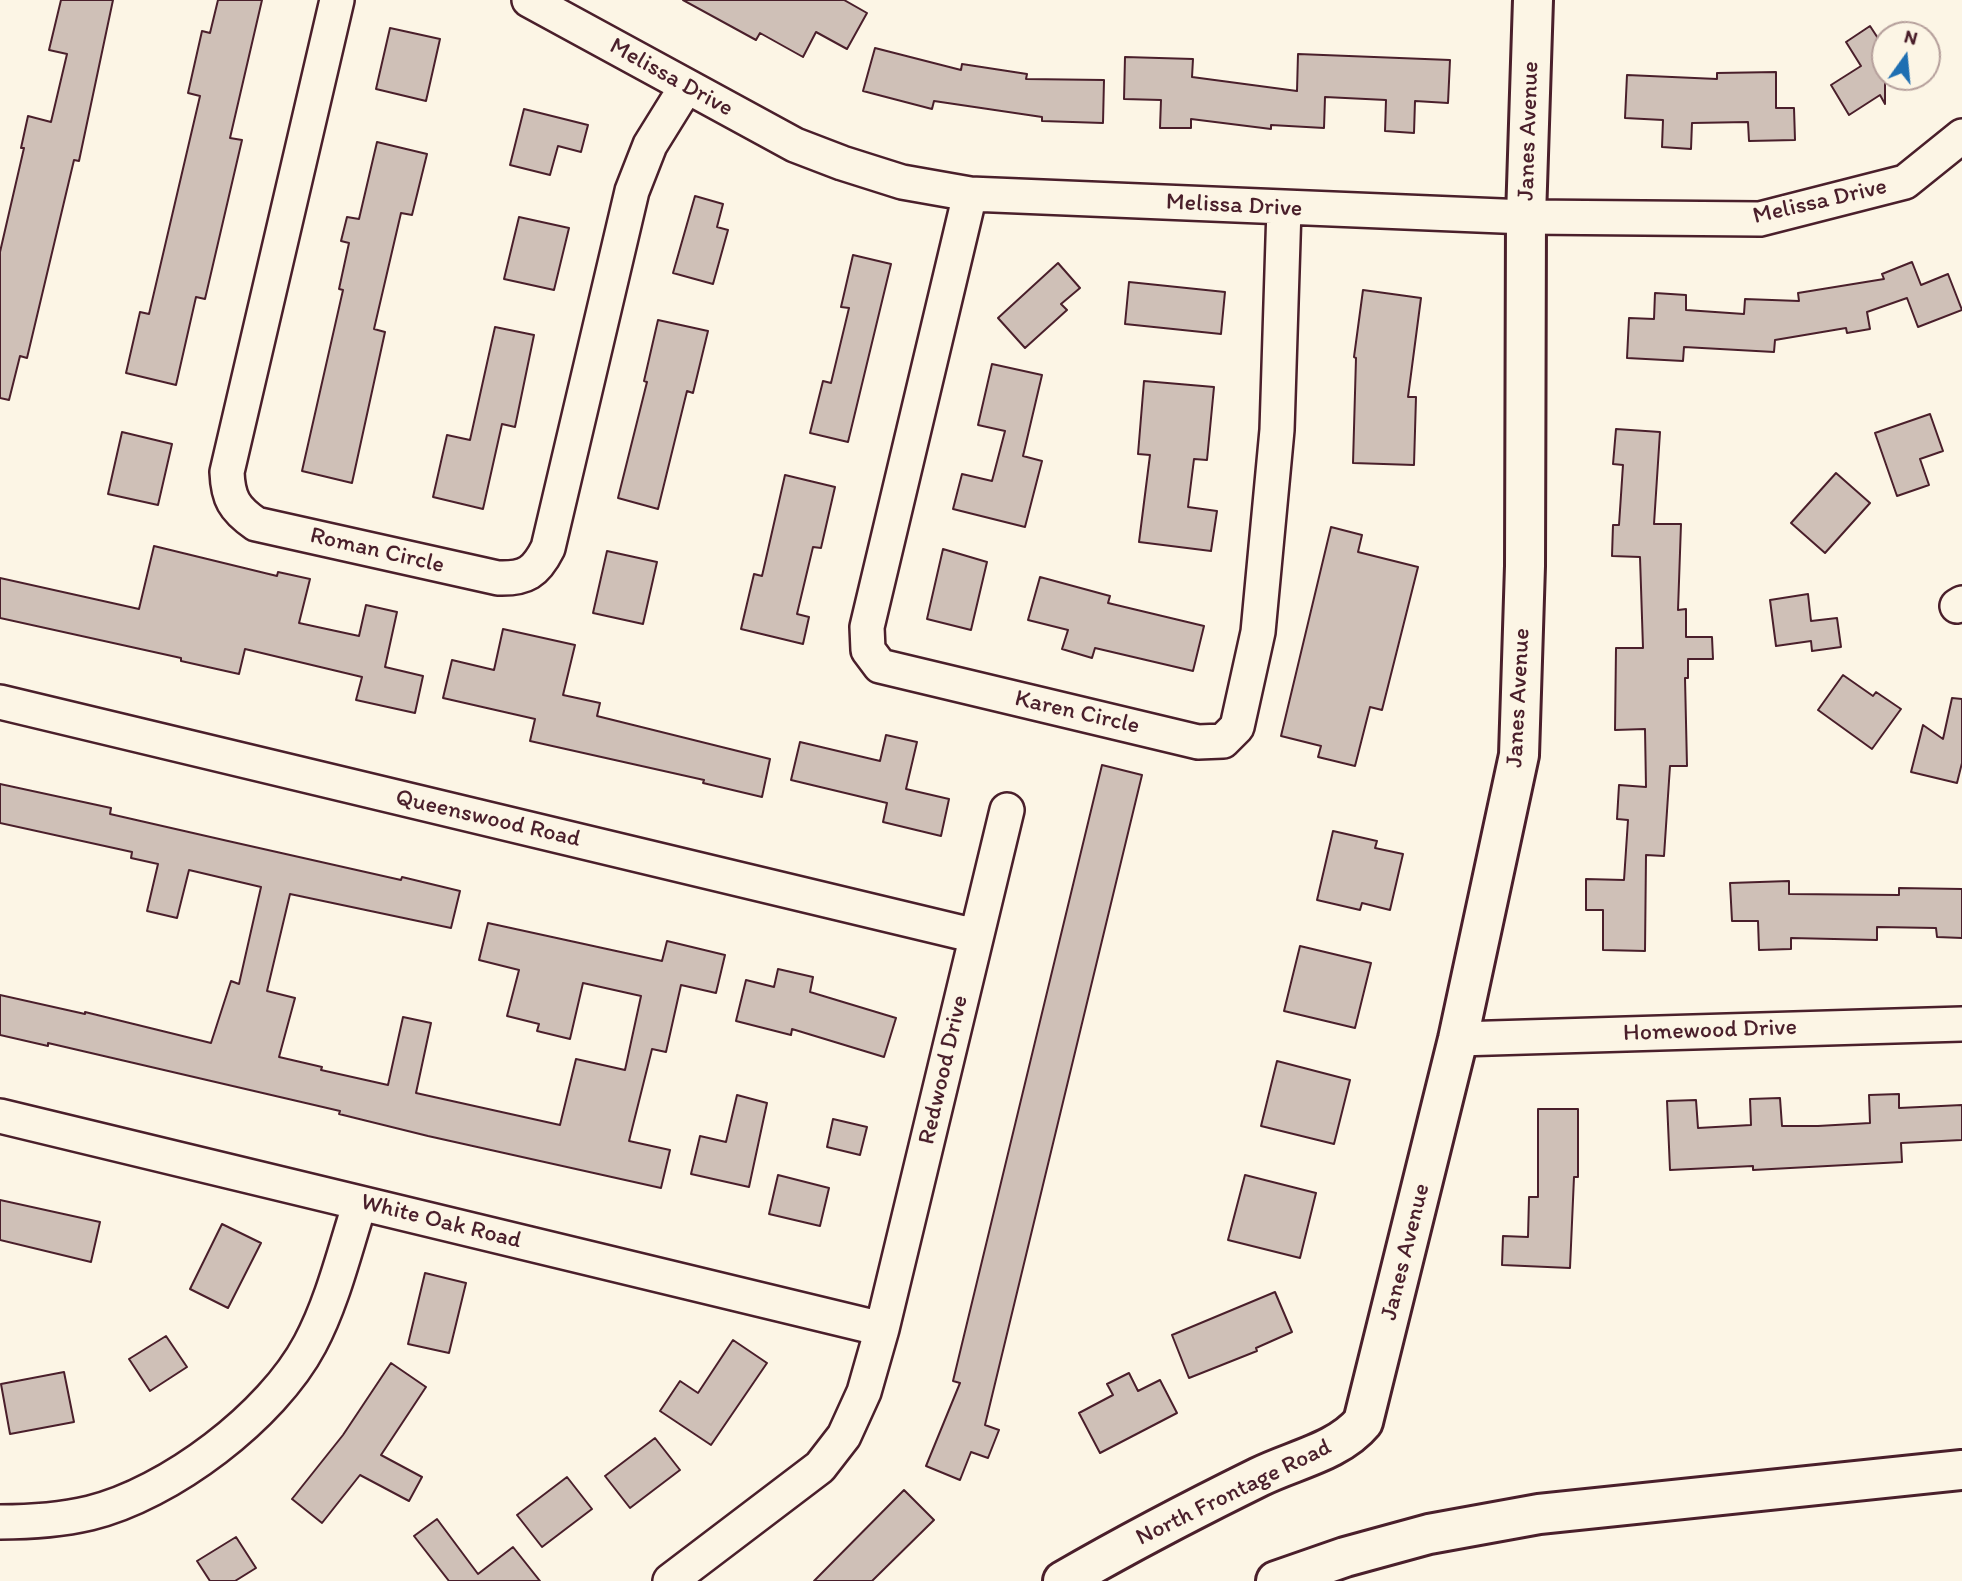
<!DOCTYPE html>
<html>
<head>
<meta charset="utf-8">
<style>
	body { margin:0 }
	#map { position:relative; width:1962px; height:1581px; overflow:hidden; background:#fcf5e5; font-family:Itim,sans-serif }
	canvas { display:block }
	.north { position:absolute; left:1871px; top:21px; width:70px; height:70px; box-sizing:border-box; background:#fcf5e5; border:2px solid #b59f9b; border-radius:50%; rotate:15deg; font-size:19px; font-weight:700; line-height:28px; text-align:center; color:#4a1f2b }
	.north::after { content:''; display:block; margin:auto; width:24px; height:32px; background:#1f6fb2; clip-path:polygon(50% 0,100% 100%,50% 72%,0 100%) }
</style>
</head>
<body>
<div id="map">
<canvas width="1962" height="1581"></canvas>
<div class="north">N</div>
</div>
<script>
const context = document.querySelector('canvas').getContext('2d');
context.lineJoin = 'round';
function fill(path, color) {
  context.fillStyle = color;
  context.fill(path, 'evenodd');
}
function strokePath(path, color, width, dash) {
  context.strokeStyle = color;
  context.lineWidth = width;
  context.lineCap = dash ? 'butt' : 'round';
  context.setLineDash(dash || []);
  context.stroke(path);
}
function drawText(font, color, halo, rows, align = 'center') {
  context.font = font + ' Itim,sans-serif';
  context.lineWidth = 7;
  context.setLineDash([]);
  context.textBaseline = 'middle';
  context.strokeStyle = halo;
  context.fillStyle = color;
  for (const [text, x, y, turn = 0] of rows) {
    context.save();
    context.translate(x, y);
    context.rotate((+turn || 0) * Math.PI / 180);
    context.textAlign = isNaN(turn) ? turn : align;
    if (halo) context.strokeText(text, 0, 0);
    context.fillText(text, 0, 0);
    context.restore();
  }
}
const building = new Path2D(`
	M 61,0 L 113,0 L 79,161 L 74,160 L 27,358 L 20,356 L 9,400 L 0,398 L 0,252 L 24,148 L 21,148 L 28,116 L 51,122 L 67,54 L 49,50 Z
	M 218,0 L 262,0 L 230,138 L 242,140 L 205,299 L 196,297 L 176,385 L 126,373 L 140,312 L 149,314 L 200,96 L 188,93 L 202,31 L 210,33 Z
	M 683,0 L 844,0 L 867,13 L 847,49 L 816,32 L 803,57 L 760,33 L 756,40 Z
	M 1870,26 L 1885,49 L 1885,104 L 1880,95 L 1849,115 L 1831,85 L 1861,66 L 1846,42 Z
	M 390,28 L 440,39 L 426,101 L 376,89 Z
	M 875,48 L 961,70 L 962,64 L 1027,74 L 1026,79 L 1104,80 L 1103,123 L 1042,121 L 1042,117 L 934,101 L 932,109 L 863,91 Z
	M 1298,54 L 1450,60 L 1448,103 L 1415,101 L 1414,133 L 1385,131 L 1386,100 L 1325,97 L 1324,128 L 1271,125 L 1271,129 L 1191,119 L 1191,128 L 1160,128 L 1161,100 L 1124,99 L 1125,57 L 1193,59 L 1192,77 L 1297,91 Z
	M 1776,72 L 1776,108 L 1794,108 L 1795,140 L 1749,141 L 1748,122 L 1692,123 L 1691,149 L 1662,147 L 1663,120 L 1625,118 L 1627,75 L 1717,79 L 1717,73 Z
	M 524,109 L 588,125 L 581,152 L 558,146 L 550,175 L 510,165 Z
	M 377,142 L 427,154 L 412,215 L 401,213 L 374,329 L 385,332 L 352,483 L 302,471 L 343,290 L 339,289 L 349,243 L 341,241 L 347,217 L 359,219 Z
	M 695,196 L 723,204 L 717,227 L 728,230 L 713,284 L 673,273 Z
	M 519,217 L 569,228 L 554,290 L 504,279 Z
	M 853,255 L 891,264 L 848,442 L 810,433 L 823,381 L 831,383 L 849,308 L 841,307 Z
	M 1912,262 L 1921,285 L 1948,274 L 1962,310 L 1918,327 L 1907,298 L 1867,312 L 1870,329 L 1847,333 L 1846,328 L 1775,340 L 1774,352 L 1684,347 L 1683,361 L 1627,358 L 1629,318 L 1654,319 L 1655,293 L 1686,295 L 1686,310 L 1744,314 L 1745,299 L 1799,301 L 1798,293 L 1884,279 L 1882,274 Z
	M 1058,263 L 1080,288 L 1061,304 L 1067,310 L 1025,348 L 998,318 Z
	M 1129,282 L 1225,292 L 1221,334 L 1125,324 Z
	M 1363,290 L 1421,298 L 1408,397 L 1416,397 L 1414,465 L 1353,463 L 1356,358 L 1354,357 Z
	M 658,320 L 708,331 L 693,393 L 687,391 L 658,509 L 618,498 L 647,382 L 644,381 Z
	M 495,327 L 534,335 L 515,427 L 502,424 L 483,509 L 433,497 L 447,435 L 470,440 Z
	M 992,364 L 1042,375 L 1023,456 L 1042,461 L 1025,527 L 953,509 L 962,474 L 992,481 L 1005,431 L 978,425 Z
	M 1144,381 L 1214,387 L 1207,460 L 1194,459 L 1188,507 L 1217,511 L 1211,551 L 1139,542 L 1150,455 L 1138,454 Z
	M 1930,414 L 1943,451 L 1920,459 L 1929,485 L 1897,496 L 1875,433 Z
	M 1616,429 L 1660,432 L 1654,524 L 1681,524 L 1678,610 L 1686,609 L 1686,637 L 1712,637 L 1713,659 L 1688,659 L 1688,678 L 1685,678 L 1687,766 L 1670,766 L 1664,856 L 1646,855 L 1645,951 L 1603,950 L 1603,910 L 1586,910 L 1586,879 L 1624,880 L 1628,820 L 1617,819 L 1619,785 L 1646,787 L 1645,729 L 1615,730 L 1616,648 L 1643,648 L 1640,557 L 1612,556 L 1613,525 L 1619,525 L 1623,465 L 1613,464 Z
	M 122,432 L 172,444 L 158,505 L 108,494 Z
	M 1836,473 L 1870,503 L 1825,553 L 1791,523 Z
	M 785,475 L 835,487 L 821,548 L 813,547 L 797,614 L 809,617 L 803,644 L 741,629 L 754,574 L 762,576 Z
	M 1331,527 L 1362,535 L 1358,552 L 1418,567 L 1382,710 L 1370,707 L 1355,766 L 1318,757 L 1321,746 L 1281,736 Z
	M 154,546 L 277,576 L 278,572 L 310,579 L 299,623 L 359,636 L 366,605 L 397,612 L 385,667 L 423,676 L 415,713 L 356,700 L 362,677 L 245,649 L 239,674 L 181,661 L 181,658 L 0,618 L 0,578 L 139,609 Z
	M 943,549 L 987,562 L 971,630 L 927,619 Z
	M 607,551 L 657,562 L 643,624 L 593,613 Z
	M 1040,577 L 1110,596 L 1108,603 L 1204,626 L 1193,671 L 1095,648 L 1092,658 L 1062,649 L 1068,630 L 1028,620 Z
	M 1808,594 L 1811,621 L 1837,618 L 1841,647 L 1812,651 L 1811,641 L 1776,646 L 1770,600 Z
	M 503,629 L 575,645 L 563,695 L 600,703 L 597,716 L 770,759 L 762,797 L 703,783 L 704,780 L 530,741 L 535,719 L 443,698 L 452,660 L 494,670 Z
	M 1843,675 L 1873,696 L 1876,692 L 1901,709 L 1872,749 L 1818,710 Z
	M 1952,698 L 1962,699 L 1962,763 L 1957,783 L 1911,772 L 1923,725 L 1943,739 Z
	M 886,735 L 917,742 L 906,789 L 949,799 L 941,836 L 883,822 L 887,803 L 791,780 L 800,742 L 880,761 Z
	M 1102,765 L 1142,775 L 985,1425 L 999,1430 L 988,1458 L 971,1452 L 960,1480 L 926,1466 L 960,1383 L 953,1381 Z
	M 0,784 L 111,808 L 110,814 L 228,841 L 401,880 L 402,877 L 460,891 L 451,928 L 290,894 L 267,991 L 295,998 L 279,1057 L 322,1067 L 321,1070 L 388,1085 L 403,1017 L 431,1023 L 416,1093 L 560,1125 L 576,1059 L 625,1070 L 641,996 L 583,983 L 570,1039 L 537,1031 L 539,1024 L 507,1016 L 519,970 L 479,960 L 488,923 L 662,961 L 667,941 L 725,955 L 716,993 L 681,985 L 666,1052 L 652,1049 L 629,1141 L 670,1150 L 661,1188 L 428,1136 L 339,1114 L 340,1111 L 48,1043 L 48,1046 L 0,1035 L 0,995 L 85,1014 L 85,1012 L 211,1043 L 231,981 L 239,984 L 261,887 L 189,870 L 177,918 L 147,911 L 158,864 L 131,858 L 132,852 L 0,823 Z
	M 1333,831 L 1377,841 L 1375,848 L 1403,854 L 1390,910 L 1362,903 L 1360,910 L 1317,900 Z
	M 1789,881 L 1789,894 L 1899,895 L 1899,888 L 1962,889 L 1962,938 L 1937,937 L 1936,928 L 1877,927 L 1877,940 L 1791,938 L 1791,949 L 1759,950 L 1758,921 L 1732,921 L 1730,883 Z
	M 1300,946 L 1371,963 L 1355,1028 L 1284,1011 Z
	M 778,969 L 813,977 L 810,992 L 896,1018 L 884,1057 L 792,1029 L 791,1035 L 736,1021 L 746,980 L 774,987 Z
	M 1277,1061 L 1350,1080 L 1334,1144 L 1261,1126 Z
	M 1899,1094 L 1899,1108 L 1962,1105 L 1962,1140 L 1901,1143 L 1902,1162 L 1753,1170 L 1753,1166 L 1670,1170 L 1667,1101 L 1696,1100 L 1698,1128 L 1751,1125 L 1750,1099 L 1780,1098 L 1782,1126 L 1818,1126 L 1870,1123 L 1869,1095 Z
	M 737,1095 L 767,1103 L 749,1187 L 691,1174 L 700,1136 L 726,1142 Z
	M 1538,1109 L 1578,1109 L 1578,1177 L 1574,1177 L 1570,1268 L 1502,1265 L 1503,1236 L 1528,1237 L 1529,1197 L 1538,1197 Z
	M 833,1119 L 867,1127 L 860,1155 L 827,1147 Z
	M 778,1175 L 829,1188 L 820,1226 L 769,1214 Z
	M 1245,1175 L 1316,1193 L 1300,1258 L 1228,1240 Z
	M 0,1200 L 100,1222 L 91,1262 L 0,1240 Z
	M 222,1224 L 261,1243 L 228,1308 L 190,1289 Z
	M 425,1273 L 466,1283 L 449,1353 L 408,1344 Z
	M 1275,1292 L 1292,1332 L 1256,1348 L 1257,1351 L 1189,1378 L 1172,1335 Z
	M 166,1336 L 187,1367 L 150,1391 L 129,1359 Z
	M 733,1340 L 767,1363 L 711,1445 L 660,1411 L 680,1381 L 698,1393 Z
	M 391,1363 L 426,1387 L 381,1455 L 422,1477 L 409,1501 L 360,1475 L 322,1523 L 292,1499 L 343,1435 Z
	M 64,1372 L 74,1422 L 10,1434 L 1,1384 Z
	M 1129,1373 L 1138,1391 L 1160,1380 L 1177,1413 L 1100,1453 L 1079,1413 L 1113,1395 L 1107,1384 Z
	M 655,1438 L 680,1470 L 630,1508 L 605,1476 Z
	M 567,1477 L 592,1509 L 542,1547 L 517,1515 Z
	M 904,1490 L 934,1520 L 872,1581 L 814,1581 Z
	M 437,1519 L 478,1574 L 513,1547 L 540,1581 L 449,1581 L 414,1536 Z
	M 236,1537 L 256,1568 L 235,1581 L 210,1581 L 197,1561 Z`);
fill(building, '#cfc0b7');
strokePath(building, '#4a1f2b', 2);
const street = new Path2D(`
	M 337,0 L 227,472 C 228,498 234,509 256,524 L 498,578 C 526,579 536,572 548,548 L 632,191 L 650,145 L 686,87
	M 529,0 L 795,145 L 842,163 L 902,182 L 970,194 L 1526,217 L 1760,219 L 1905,182 L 1962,136
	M 970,194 L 867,627 L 868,650 L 880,666 L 1198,742 L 1223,741 L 1237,727 L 1258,632 L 1277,430 L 1284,208
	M 1957,606 L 1962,603
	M 0,702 L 976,936
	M 1458,1039 L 1962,1024
	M 0,1116 L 882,1329
	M 0,1522 C 31,1522 60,1520 90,1513 C 169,1494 272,1416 310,1344 C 333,1301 345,1249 360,1203
	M 670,1581 L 820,1467 L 844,1436 L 864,1392 L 882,1329 L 1007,810`);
const secondary = new Path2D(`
	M 1063,1581 C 1127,1544 1192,1510 1259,1477 C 1293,1460 1338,1452 1363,1422 L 1458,1039 L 1519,755 L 1525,566 L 1526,217 L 1533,0`);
const highway = new Path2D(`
	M 1276,1581 L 1345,1557 L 1429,1534 L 1539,1514 L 1962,1470`);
strokePath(street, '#4a1f2b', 38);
strokePath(secondary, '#4a1f2b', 44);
strokePath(highway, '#4a1f2b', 44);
strokePath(street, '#fcf5e5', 33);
strokePath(secondary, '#fcf5e5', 38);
strokePath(highway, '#fcf5e5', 38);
drawText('24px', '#4a1f2b', '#fcf5e5', [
	["Melissa Drive",671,78,29],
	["Janes Avenue",1529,131,-88],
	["Melissa Drive",1820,202,-13],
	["Melissa Drive",1234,206,3],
	["Roman Circle",377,551,13],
	["Janes Avenue",1519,698,-87],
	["Karen Circle",1077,713,13],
	["Queenswood Road",488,819,13],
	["Homewood Drive",1710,1031,-2],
	["Redwood Drive",944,1070,-77],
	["White Oak Road",441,1222,14],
	["Janes Avenue",1406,1252,-76],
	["North Frontage Road",1234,1493,-26]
]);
</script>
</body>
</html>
